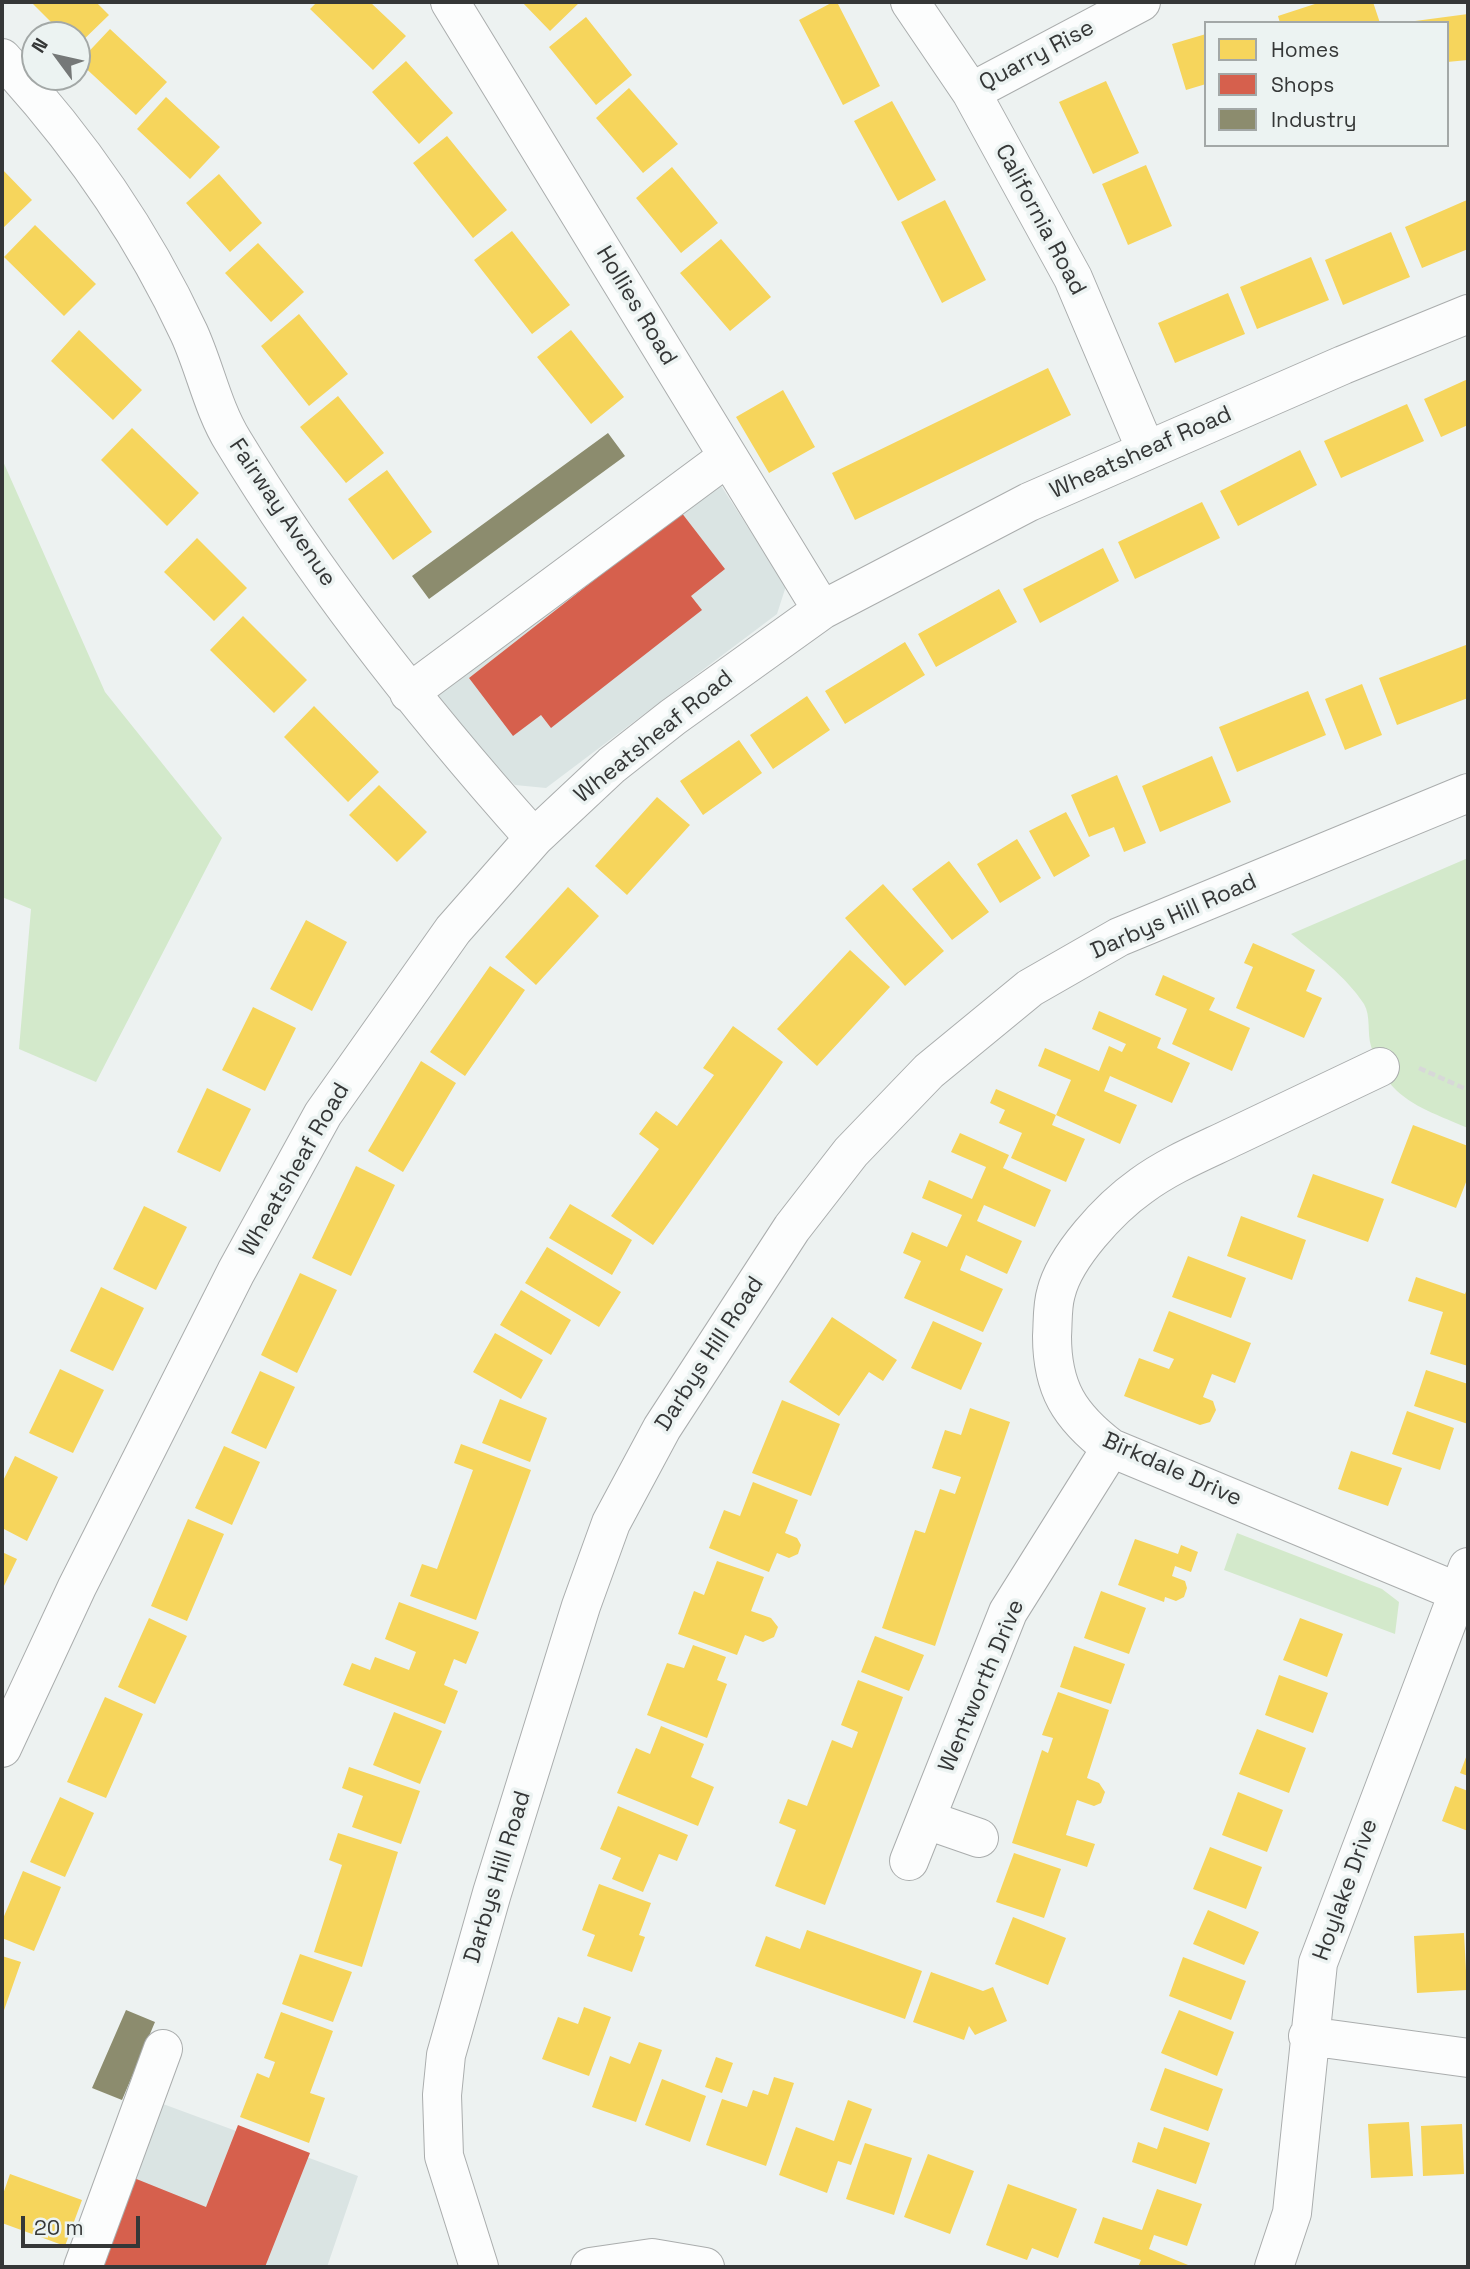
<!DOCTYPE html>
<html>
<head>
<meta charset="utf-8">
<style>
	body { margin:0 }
	#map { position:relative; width:1470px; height:2269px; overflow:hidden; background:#edf2f1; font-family:"Space Grotesk",sans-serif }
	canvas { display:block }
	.frame { position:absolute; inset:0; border:4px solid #353737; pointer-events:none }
	.legend { position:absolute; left:1204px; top:21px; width:245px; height:126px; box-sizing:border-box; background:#ecf3f2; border:2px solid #a3a8a7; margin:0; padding:9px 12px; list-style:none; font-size:21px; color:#353737 }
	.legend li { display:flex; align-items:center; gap:14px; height:35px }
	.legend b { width:35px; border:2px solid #a3a8a7 }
	.north { position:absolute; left:21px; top:21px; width:70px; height:70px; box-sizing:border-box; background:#ecf3f2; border:2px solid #a3a8a7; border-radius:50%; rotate:303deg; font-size:19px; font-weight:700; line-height:28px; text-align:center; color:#353737 }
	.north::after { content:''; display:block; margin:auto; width:24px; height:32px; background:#757878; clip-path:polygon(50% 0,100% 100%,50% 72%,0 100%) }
	.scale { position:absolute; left:21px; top:2216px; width:119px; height:32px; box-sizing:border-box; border:4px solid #353737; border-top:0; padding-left:9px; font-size:21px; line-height:24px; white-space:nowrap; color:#353737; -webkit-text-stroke:5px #ecf3f2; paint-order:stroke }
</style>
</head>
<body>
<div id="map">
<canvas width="1470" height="2269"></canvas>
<div class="frame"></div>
<ul class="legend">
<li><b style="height:19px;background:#f6d55c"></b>Homes</li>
<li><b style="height:19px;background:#d6604d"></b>Shops</li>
<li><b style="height:19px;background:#8c8c6e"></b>Industry</li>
</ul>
<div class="north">N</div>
<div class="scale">20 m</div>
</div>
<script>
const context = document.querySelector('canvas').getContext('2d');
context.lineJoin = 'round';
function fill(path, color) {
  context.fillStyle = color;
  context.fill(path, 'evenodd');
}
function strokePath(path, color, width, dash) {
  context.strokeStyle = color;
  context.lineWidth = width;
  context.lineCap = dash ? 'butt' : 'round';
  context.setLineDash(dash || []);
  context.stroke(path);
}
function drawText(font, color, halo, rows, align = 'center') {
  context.font = font + ' "Space Grotesk",sans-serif';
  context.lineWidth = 7;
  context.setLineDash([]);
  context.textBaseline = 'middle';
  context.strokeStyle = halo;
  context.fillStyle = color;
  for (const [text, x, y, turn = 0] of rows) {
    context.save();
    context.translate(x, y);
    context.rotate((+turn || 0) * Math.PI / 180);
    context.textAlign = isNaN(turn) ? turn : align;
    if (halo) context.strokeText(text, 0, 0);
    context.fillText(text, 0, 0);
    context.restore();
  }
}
fill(new Path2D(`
	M 716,478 L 786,586 L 777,614 L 546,788 L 515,785 L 439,712 L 435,689 Z
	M 136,2094 L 358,2176 L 327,2267 L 75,2267 Z`), '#dae4e3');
fill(new Path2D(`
	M 2,459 L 105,692 L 222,838 L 96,1082 L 19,1049 L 31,909 L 2,897 Z
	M 1468,858 L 1468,1128 C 1422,1108 1387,1100 1371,1046 C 1367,1033 1371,1016 1364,1004 C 1345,975 1317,956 1291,934 Z
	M 1237,1533 L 1382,1589 L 1399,1602 L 1395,1634 L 1224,1570 Z`), '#d3e9cb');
fill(new Path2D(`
	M 31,2 L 96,2 L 109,15 L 77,46 L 77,35 L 64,35 Z
	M 317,2 L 370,2 L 406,36 L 373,70 L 310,9 Z
	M 522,2 L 580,2 L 550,31 Z
	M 833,2 L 837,2 L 880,86 L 843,105 L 799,20 Z
	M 1321,2 L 1373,2 L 1380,23 L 1280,23 L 1278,16 Z
	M 1468,14 L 1468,60 L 1447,62 L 1447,23 L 1400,23 Z
	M 586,17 L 632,75 L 596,105 L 549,47 Z
	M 110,29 L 167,82 L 136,115 L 79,62 Z
	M 1206,34 L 1206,84 L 1186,90 L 1172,44 Z
	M 406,61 L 453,113 L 419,144 L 372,92 Z
	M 1106,81 L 1139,153 L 1093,174 L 1059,102 Z
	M 629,88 L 678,144 L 643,173 L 596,118 Z
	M 166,97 L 220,147 L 190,179 L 137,129 Z
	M 892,101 L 936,180 L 898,201 L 854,121 Z
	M 447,136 L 507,210 L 473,238 L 413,163 Z
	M 1146,165 L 1172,226 L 1128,245 L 1102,184 Z
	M 672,167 L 718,223 L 681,253 L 636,198 Z
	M 2,169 L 32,200 L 2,229 Z
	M 219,174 L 262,223 L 230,252 L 186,203 Z
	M 945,200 L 986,280 L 942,303 L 901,222 Z
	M 1467,200 L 1468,249 L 1422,268 L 1405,227 Z
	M 35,225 L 96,284 L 64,316 L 4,257 Z
	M 512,231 L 570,305 L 532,334 L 474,260 Z
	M 1391,232 L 1410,277 L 1343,305 L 1325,260 Z
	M 721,239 L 771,297 L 730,331 L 680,273 Z
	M 258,243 L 304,292 L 271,322 L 225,273 Z
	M 1311,257 L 1329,300 L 1257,329 L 1240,287 Z
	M 1228,293 L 1245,334 L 1175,363 L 1158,323 Z
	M 299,314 L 348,374 L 309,406 L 261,346 Z
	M 79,330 L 142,390 L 113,420 L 51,361 Z
	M 571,330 L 624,397 L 591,424 L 537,357 Z
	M 1048,368 L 1071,415 L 855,520 L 832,473 Z
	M 1468,379 L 1468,425 L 1441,437 L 1424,399 Z
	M 783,390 L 815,447 L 769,473 L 736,417 Z
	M 338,396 L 384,453 L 346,483 L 300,427 Z
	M 1407,404 L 1424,441 L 1341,478 L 1324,441 Z
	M 132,428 L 199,493 L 167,526 L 101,460 Z
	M 1300,450 L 1317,485 L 1238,526 L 1220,491 Z
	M 387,470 L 432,532 L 393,560 L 348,499 Z
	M 1202,502 L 1220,538 L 1135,579 L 1118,542 Z
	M 197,538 L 247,588 L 214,621 L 164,572 Z
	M 1103,548 L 1119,581 L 1040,623 L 1023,589 Z
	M 999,589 L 1017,622 L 936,667 L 918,634 Z
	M 243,616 L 307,680 L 274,713 L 210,650 Z
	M 905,642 L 925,675 L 845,724 L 825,691 Z
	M 1466,645 L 1468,698 L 1397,725 L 1379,678 Z
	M 1362,684 L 1382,735 L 1345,750 L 1325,699 Z
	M 1308,691 L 1326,735 L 1237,772 L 1219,727 Z
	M 807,696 L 830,730 L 773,769 L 750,735 Z
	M 314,706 L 379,772 L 348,802 L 284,737 Z
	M 739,740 L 762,773 L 703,815 L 680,781 Z
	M 1212,756 L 1231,802 L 1160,832 L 1142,786 Z
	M 1117,775 L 1146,843 L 1124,852 L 1114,827 L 1089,837 L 1071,795 Z
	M 379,785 L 427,832 L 397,862 L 349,815 Z
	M 657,797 L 690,825 L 627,895 L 595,866 Z
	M 1066,812 L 1090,856 L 1054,877 L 1029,831 Z
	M 1017,839 L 1041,878 L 1000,903 L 977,864 Z
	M 949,861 L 989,912 L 952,940 L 912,889 Z
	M 883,884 L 944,951 L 905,986 L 845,918 Z
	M 568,887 L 599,916 L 536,985 L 505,957 Z
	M 306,920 L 347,942 L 312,1011 L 270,989 Z
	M 1253,943 L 1315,970 L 1306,991 L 1322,998 L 1304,1038 L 1236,1008 L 1253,967 L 1244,963 Z
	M 850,950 L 890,987 L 817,1066 L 777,1029 Z
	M 490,966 L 525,990 L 465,1076 L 430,1052 Z
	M 1163,975 L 1215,998 L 1209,1010 L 1250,1028 L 1232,1071 L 1172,1044 L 1187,1009 L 1155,995 Z
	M 253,1007 L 296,1028 L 265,1091 L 222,1070 Z
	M 1099,1011 L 1161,1038 L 1157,1048 L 1190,1063 L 1172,1103 L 1110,1076 L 1104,1091 L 1137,1105 L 1120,1144 L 1056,1115 L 1071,1080 L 1038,1066 L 1045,1048 L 1099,1071 L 1109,1046 L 1122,1052 L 1126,1044 L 1092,1029 Z
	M 733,1026 L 783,1062 L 653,1245 L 611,1216 L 659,1149 L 639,1134 L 656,1111 L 677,1126 L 714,1075 L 703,1068 Z
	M 421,1061 L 456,1083 L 403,1172 L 368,1151 Z
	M 207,1088 L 251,1109 L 220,1172 L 177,1152 Z
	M 996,1089 L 1056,1115 L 1052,1125 L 1085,1139 L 1066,1182 L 1011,1158 L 1022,1133 L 999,1123 L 1005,1110 L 990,1103 Z
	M 1413,1125 L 1468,1146 L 1468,1177 L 1456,1208 L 1391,1183 Z
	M 960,1133 L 1009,1155 L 1003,1168 L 1051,1190 L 1035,1227 L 984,1205 L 977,1221 L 1022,1241 L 1007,1274 L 966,1255 L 960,1270 L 1003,1289 L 983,1332 L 904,1298 L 921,1261 L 903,1253 L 912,1232 L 947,1247 L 962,1215 L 922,1198 L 929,1180 L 972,1199 L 986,1167 L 951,1152 Z
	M 356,1166 L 395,1185 L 351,1276 L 312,1258 Z
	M 1313,1174 L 1384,1199 L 1368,1242 L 1297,1217 Z
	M 570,1204 L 632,1240 L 612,1275 L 549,1238 Z
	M 144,1206 L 187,1227 L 156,1290 L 113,1269 Z
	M 1241,1216 L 1306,1240 L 1292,1280 L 1227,1256 Z
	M 547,1247 L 621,1292 L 599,1327 L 525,1283 Z
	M 1188,1256 L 1246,1278 L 1231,1318 L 1172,1297 Z
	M 300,1273 L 337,1290 L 297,1373 L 261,1355 Z
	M 1416,1277 L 1465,1294 L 1468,1286 L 1468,1366 L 1430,1354 L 1443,1312 L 1408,1301 Z
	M 101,1287 L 144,1308 L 113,1371 L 70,1351 Z
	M 521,1290 L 571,1320 L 551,1355 L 500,1325 Z
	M 1169,1311 L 1251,1343 L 1235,1383 L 1212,1374 L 1203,1397 L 1213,1401 L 1216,1410 L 1210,1422 L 1200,1425 L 1124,1396 L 1139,1358 L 1169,1369 L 1174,1359 L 1153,1351 Z
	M 832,1317 L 897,1360 L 883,1381 L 869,1372 L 839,1416 L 789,1382 Z
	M 933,1321 L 982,1343 L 961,1390 L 911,1368 Z
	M 495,1333 L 543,1360 L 521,1399 L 473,1372 Z
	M 60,1369 L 104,1390 L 73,1453 L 29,1433 Z
	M 1426,1370 L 1468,1384 L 1468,1424 L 1414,1406 Z
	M 260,1371 L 295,1387 L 266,1449 L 231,1433 Z
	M 500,1399 L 547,1418 L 530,1462 L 482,1443 Z
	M 782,1400 L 840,1424 L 811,1496 L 752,1473 Z
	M 970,1408 L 1010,1422 L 935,1646 L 882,1628 L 915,1530 L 925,1533 L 940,1489 L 955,1494 L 961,1477 L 932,1468 L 945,1430 L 961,1435 Z
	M 1407,1411 L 1454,1428 L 1440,1470 L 1392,1454 Z
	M 461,1444 L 531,1470 L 476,1620 L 410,1596 L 422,1564 L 437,1569 L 473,1470 L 454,1463 Z
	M 224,1446 L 260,1462 L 232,1525 L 195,1508 Z
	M 1351,1451 L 1402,1468 L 1388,1506 L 1338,1489 Z
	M 15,1456 L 58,1477 L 27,1541 L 2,1528 L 2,1483 Z
	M 753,1482 L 798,1500 L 785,1533 L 797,1538 L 801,1545 L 798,1554 L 789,1558 L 777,1553 L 769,1572 L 709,1548 L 724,1510 L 740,1516 Z
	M 188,1519 L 224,1534 L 187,1621 L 151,1606 Z
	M 1135,1539 L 1178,1554 L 1181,1545 L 1198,1552 L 1191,1572 L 1175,1566 L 1172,1576 L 1185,1581 L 1187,1588 L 1184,1597 L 1176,1601 L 1165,1597 L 1164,1602 L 1118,1585 Z
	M 2,1552 L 17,1559 L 2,1590 Z
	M 717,1561 L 764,1577 L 751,1611 L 771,1618 L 778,1627 L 774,1637 L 763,1642 L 745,1635 L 737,1655 L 678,1634 L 694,1591 L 704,1595 Z
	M 1101,1591 L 1146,1608 L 1129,1654 L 1084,1638 Z
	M 399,1602 L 479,1632 L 466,1664 L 454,1659 L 444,1685 L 458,1691 L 445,1724 L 343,1685 L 352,1663 L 370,1670 L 375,1657 L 409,1670 L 416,1652 L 385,1639 Z
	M 149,1618 L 187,1636 L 155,1704 L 118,1687 Z
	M 1300,1618 L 1343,1634 L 1327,1677 L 1283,1660 Z
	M 875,1636 L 924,1655 L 909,1691 L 861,1672 Z
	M 693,1645 L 726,1657 L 717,1680 L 727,1684 L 707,1738 L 647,1715 L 667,1663 L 684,1668 Z
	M 1074,1646 L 1125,1664 L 1111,1704 L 1060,1687 Z
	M 1279,1675 L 1328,1693 L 1313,1733 L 1265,1715 Z
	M 858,1680 L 903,1697 L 825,1905 L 775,1886 L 796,1830 L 779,1823 L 788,1799 L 807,1806 L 832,1740 L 852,1748 L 858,1732 L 841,1725 Z
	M 1058,1692 L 1109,1710 L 1087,1778 L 1099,1783 L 1105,1792 L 1101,1803 L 1094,1806 L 1077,1800 L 1066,1835 L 1095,1844 L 1087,1867 L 1012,1843 L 1042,1750 L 1048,1753 L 1053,1738 L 1042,1735 Z
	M 105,1697 L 143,1714 L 106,1798 L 67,1782 Z
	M 394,1712 L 442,1731 L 420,1784 L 373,1765 Z
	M 661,1726 L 704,1744 L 691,1777 L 714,1787 L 698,1826 L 617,1793 L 636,1748 L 650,1754 Z
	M 1257,1729 L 1306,1748 L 1289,1793 L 1239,1774 Z
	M 1468,1752 L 1468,1776 L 1460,1773 Z
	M 349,1767 L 420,1791 L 401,1844 L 352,1827 L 363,1796 L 342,1788 Z
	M 1455,1786 L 1468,1791 L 1468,1831 L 1442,1821 Z
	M 1238,1792 L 1283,1810 L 1267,1852 L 1222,1835 Z
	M 60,1797 L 94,1813 L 65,1877 L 30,1862 Z
	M 618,1806 L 688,1835 L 677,1861 L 659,1854 L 643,1892 L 612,1879 L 621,1858 L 600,1849 Z
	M 338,1833 L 398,1852 L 362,1967 L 314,1952 L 342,1865 L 329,1860 Z
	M 1210,1847 L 1262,1867 L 1246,1909 L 1193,1889 Z
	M 1014,1853 L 1061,1869 L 1044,1918 L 996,1902 Z
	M 23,1871 L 61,1887 L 34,1951 L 2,1938 L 2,1921 Z
	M 599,1884 L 651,1903 L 639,1935 L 645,1937 L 632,1972 L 587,1956 L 595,1935 L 582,1930 Z
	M 1208,1910 L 1259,1932 L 1244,1965 L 1193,1944 Z
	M 1013,1917 L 1066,1938 L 1048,1985 L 995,1964 Z
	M 807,1930 L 922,1971 L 905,2019 L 755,1966 L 766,1936 L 800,1949 Z
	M 1464,1933 L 1467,1990 L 1417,1993 L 1414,1936 Z
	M 300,1954 L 352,1972 L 333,2022 L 282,2004 Z
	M 2,1956 L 21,1962 L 2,2016 Z
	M 1183,1957 L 1246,1981 L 1231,2020 L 1169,1996 Z
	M 931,1972 L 983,1991 L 993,1987 L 1007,2021 L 975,2035 L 969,2026 L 964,2040 L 913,2022 Z
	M 584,2007 L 611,2017 L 589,2076 L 542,2059 L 558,2017 L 578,2024 Z
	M 1179,2010 L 1234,2032 L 1217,2076 L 1161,2053 Z
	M 281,2012 L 333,2031 L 310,2093 L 325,2098 L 309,2143 L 240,2117 L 257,2073 L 269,2078 L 275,2062 L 264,2058 Z
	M 639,2042 L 662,2050 L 636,2122 L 592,2107 L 610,2056 L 630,2064 Z
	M 716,2057 L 733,2063 L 722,2093 L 705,2087 Z
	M 1165,2068 L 1223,2089 L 1208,2131 L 1150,2110 Z
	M 774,2077 L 794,2083 L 766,2166 L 706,2145 L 722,2099 L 747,2107 L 753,2090 L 768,2095 Z
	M 662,2079 L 706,2096 L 690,2142 L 645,2125 Z
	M 848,2100 L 872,2109 L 851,2165 L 838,2161 L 827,2193 L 779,2175 L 796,2127 L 834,2141 Z
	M 1409,2122 L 1413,2176 L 1371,2178 L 1368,2124 Z
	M 1462,2124 L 1464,2174 L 1423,2176 L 1421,2126 Z
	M 1164,2127 L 1210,2143 L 1196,2184 L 1132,2162 L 1138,2142 L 1157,2149 Z
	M 865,2143 L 912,2158 L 894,2215 L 846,2199 Z
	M 928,2154 L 974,2171 L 950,2234 L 904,2217 Z
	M 10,2174 L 82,2200 L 65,2246 L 2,2223 L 2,2197 Z
	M 1008,2184 L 1077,2209 L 1058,2258 L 1032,2248 L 1027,2260 L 986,2245 Z
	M 1157,2189 L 1202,2204 L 1187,2246 L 1154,2235 L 1149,2249 L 1193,2267 L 1138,2267 L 1141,2260 L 1094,2243 L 1103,2217 L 1142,2230 Z`), '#f6d55c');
fill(new Path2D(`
	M 681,512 L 725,569 L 691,596 L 702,610 L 551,728 L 541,715 L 513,736 L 469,678 Z
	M 238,2125 L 310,2153 L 265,2267 L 93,2267 L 129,2176 L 206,2207 Z`), '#d6604d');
fill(new Path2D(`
	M 608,433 L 625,456 L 429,599 L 412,576 Z
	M 126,2010 L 155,2022 L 122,2100 L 92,2088 Z`), '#8c8c6e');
const minor = new Path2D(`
	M 450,2 L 822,610
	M 910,2 L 971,92 L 1073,278 L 1146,450
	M 2,58 C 77,139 142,232 189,333 C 205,368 213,409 233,441 C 319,583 423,714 534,838
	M 971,92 L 1141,2
	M 409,693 L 726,458
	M 1380,1067 C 1332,1090 1284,1113 1235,1136 C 1204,1151 1169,1165 1141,1186 C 1110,1208 1065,1256 1056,1293 C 1052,1306 1053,1322 1052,1336 C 1052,1388 1069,1416 1111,1448 L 1458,1592
	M 2,1748 L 77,1587 L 236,1272 L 323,1114 L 453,930 L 534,838 L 612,765 L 673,717 L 822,610 L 1029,502 L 1343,365 L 1468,314
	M 927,1820 L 979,1838
	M 909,1861 L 1008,1612 L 1111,1448
	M 1308,2036 L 1468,2058
	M 83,2267 L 163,2049
	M 479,2267 L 444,2156 L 442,2095 L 446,2055 L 492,1893 L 581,1606 L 611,1523 L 662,1428 L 792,1228 L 851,1152 L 929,1071 L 1030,988 L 1119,937 L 1468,793
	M 590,2267 L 652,2258 L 705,2267
	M 1274,2267 L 1292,2213 L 1318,1963 L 1468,1567`);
strokePath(minor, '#aaadad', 40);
strokePath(new Path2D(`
	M 1419,1068 L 1468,1090`), '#d7d8d8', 4.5, [7, 3.5]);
strokePath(minor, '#fcfdfd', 38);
drawText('23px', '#353737', '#ecf3f2', [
	["Quarry Rise",1037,56,-28],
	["California Road",1040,220,62],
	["Hollies Road",636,306,59],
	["Wheatsheaf Road",1141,453,-24],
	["Fairway Avenue",282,513,56],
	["Wheatsheaf Road",654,737,-39],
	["Darbys Hill Road",1174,917,-24],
	["Wheatsheaf Road",295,1170,-60],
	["Darbys Hill Road",710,1354,-57],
	["Birkdale Drive",1172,1470,24],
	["Wentworth Drive",982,1686,-67],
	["Darbys Hill Road",498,1877,-73],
	["Hoylake Drive",1346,1890,-70]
]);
</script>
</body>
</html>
